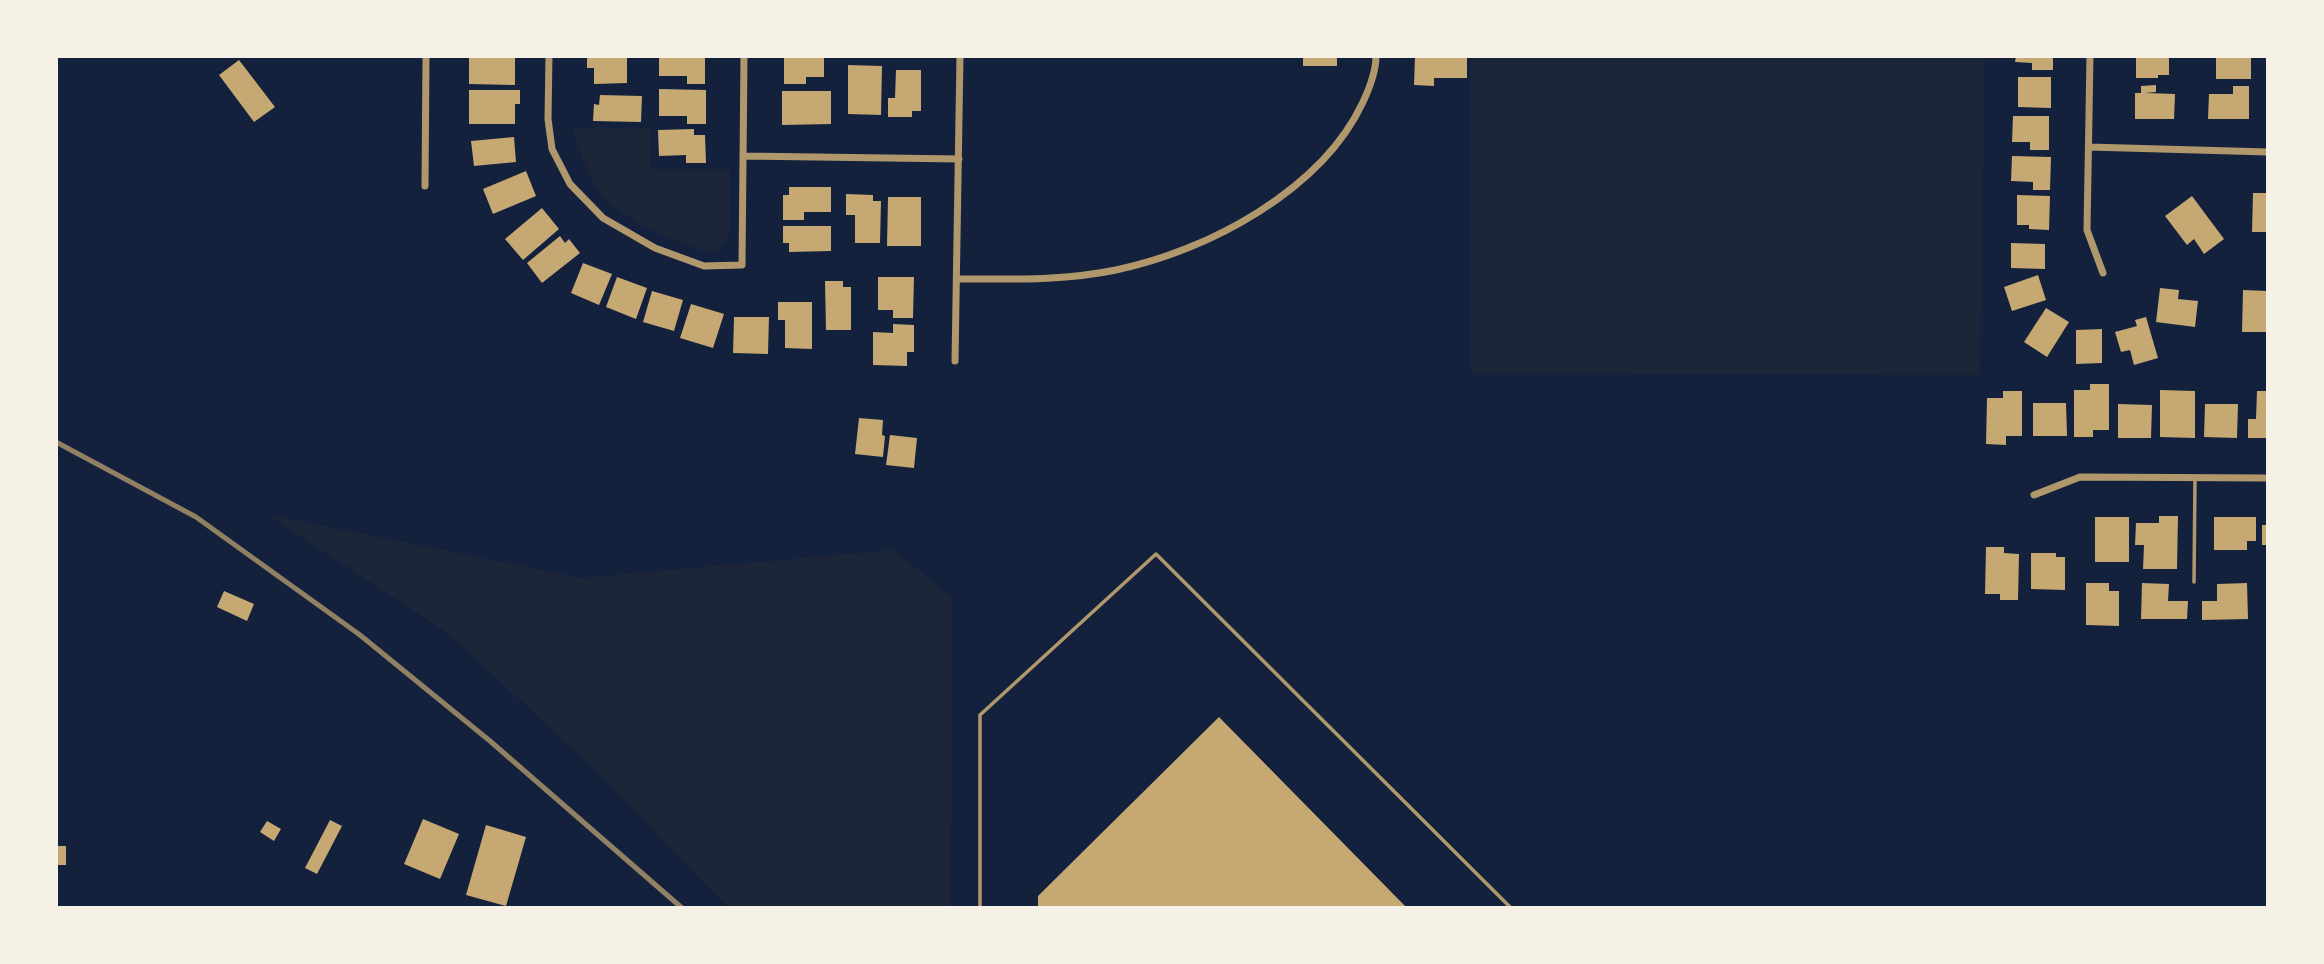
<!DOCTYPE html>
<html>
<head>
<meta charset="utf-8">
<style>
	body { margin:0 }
	#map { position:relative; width:2324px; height:964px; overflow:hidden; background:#14213d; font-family:"Exo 2",sans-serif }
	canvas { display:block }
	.frame { position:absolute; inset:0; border:58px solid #f6f1e7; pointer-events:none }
</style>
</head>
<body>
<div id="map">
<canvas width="2324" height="964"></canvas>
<div class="frame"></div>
</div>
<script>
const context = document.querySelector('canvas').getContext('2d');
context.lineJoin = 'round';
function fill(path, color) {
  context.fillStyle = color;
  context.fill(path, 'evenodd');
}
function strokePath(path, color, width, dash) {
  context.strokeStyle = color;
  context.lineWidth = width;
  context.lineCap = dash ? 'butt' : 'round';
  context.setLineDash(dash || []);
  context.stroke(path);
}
fill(new Path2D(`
	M 1471,56 L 1985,56 L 1980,375 L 1471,373 Z
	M 572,127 L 650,128 L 651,169 L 729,169 L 729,235 C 725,244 719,251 709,251 C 690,250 625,218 611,204 C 589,185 581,154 572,127 Z
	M 267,514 L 580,578 L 893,550 L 952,597 L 951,908 L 729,908 L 590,765 L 450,635 Z`), '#1d2539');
fill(new Path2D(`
	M 497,56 L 515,56 L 515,85 L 469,84 L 469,58 L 497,58 Z
	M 587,56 L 627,56 L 627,83 L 594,84 L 594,68 L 587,68 Z
	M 659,56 L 705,56 L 705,84 L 687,84 L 687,76 L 659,76 Z
	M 784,56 L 824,56 L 824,77 L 806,77 L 806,84 L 784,84 Z
	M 1303,56 L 1337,56 L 1337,66 L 1303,66 Z
	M 1415,56 L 1467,56 L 1467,78 L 1434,78 L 1434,86 L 1414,85 Z
	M 2016,56 L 2053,56 L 2053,70 L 2032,70 L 2032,63 L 2015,62 Z
	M 2136,56 L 2169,56 L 2169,75 L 2158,75 L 2158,78 L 2136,78 Z
	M 2216,56 L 2251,56 L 2251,79 L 2216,79 Z
	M 239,60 L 275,107 L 254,122 L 219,75 Z
	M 848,65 L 882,66 L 881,115 L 848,114 Z
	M 896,70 L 921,70 L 921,111 L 912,111 L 912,117 L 888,117 L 888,98 L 895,98 Z
	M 2018,77 L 2051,77 L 2051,108 L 2018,107 Z
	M 2156,85 L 2156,92 L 2145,93 L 2175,94 L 2174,119 L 2135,119 L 2135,93 L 2141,93 L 2141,86 Z
	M 2233,86 L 2249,86 L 2249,119 L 2208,119 L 2209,94 L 2233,94 Z
	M 659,89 L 706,90 L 706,124 L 687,124 L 687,116 L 659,116 Z
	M 469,90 L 520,90 L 520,104 L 515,104 L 515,124 L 469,124 Z
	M 782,91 L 831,91 L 831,124 L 782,125 Z
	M 600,95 L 642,96 L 641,122 L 593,121 L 594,104 L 599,105 Z
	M 2013,116 L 2049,116 L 2049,150 L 2030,150 L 2030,142 L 2012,142 Z
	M 694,129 L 694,135 L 705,135 L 706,163 L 686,163 L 686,155 L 659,156 L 658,130 Z
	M 514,137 L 516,162 L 474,166 L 471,141 Z
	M 2012,156 L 2051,157 L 2050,190 L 2033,190 L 2033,182 L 2011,181 Z
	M 526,171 L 536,196 L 493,214 L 483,189 Z
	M 789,187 L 831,187 L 831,212 L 804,212 L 804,220 L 783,220 L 783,195 L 789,195 Z
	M 2253,193 L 2268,193 L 2268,232 L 2252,232 Z
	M 846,194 L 873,195 L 873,201 L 881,201 L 880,243 L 855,243 L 855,215 L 846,215 Z
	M 2017,195 L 2050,196 L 2049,230 L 2029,229 L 2029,225 L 2017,225 Z
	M 2192,196 L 2224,239 L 2204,254 L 2194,239 L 2187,245 L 2165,216 Z
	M 888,197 L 921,197 L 921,246 L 887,246 Z
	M 542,208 L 559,229 L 523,260 L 505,239 Z
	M 783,226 L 831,226 L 831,251 L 789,252 L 789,243 L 783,243 Z
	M 560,236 L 565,243 L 569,239 L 580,253 L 542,283 L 527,263 Z
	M 2011,243 L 2045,244 L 2045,269 L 2011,268 Z
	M 583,263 L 612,274 L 599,305 L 571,293 Z
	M 2038,275 L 2046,300 L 2012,311 L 2004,287 Z
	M 617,277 L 647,288 L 636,319 L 606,307 Z
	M 878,277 L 914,277 L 913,318 L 893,318 L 893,310 L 878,310 Z
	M 825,281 L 843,281 L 843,287 L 851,287 L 851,330 L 826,330 Z
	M 2160,288 L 2179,290 L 2178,299 L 2198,301 L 2195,327 L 2156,322 Z
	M 2243,290 L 2268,291 L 2268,332 L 2242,332 Z
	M 652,291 L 683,300 L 674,331 L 643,322 Z
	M 778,302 L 812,302 L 812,349 L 785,348 L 785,320 L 778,320 Z
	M 691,304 L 724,314 L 713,348 L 680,338 Z
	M 2046,308 L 2069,322 L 2047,357 L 2024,342 Z
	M 734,317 L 769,317 L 768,354 L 733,353 Z
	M 2146,317 L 2158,358 L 2134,365 L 2130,350 L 2121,352 L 2115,332 L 2137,326 L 2135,320 Z
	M 893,324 L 914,325 L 914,352 L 907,352 L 907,366 L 873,365 L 873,332 L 893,333 Z
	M 2102,329 L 2102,363 L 2076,364 L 2076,330 Z
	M 2090,384 L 2109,384 L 2109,430 L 2093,430 L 2093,437 L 2074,437 L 2074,390 L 2090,390 Z
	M 2160,390 L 2195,391 L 2195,438 L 2160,437 Z
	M 2003,391 L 2022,391 L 2022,436 L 2006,436 L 2006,445 L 1986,444 L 1987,398 L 2003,398 Z
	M 2257,391 L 2268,391 L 2268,438 L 2248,438 L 2248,419 L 2256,419 Z
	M 2033,403 L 2066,403 L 2067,436 L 2033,436 Z
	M 2118,404 L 2152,405 L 2151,438 L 2118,438 Z
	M 2205,404 L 2238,404 L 2237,438 L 2204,437 Z
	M 859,418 L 883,420 L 882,435 L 885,436 L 883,457 L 855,454 Z
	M 890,435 L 917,438 L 914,468 L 886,465 Z
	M 2159,516 L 2178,516 L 2177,569 L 2143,569 L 2144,545 L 2135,545 L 2136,523 L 2159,523 Z
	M 2095,517 L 2129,517 L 2129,562 L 2095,562 Z
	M 2214,517 L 2256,517 L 2256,541 L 2247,541 L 2247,550 L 2214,550 Z
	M 2262,525 L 2268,525 L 2268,545 L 2262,545 Z
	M 1986,547 L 2004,547 L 2004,553 L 2019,554 L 2018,600 L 2000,600 L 2000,594 L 1985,594 Z
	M 2031,553 L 2056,553 L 2056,557 L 2065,557 L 2065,590 L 2031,589 Z
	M 2086,583 L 2109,583 L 2109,591 L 2119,591 L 2119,626 L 2086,625 Z
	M 2142,583 L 2169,584 L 2168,601 L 2188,601 L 2187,619 L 2141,619 Z
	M 2247,583 L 2248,619 L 2202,620 L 2202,601 L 2217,601 L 2217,584 Z
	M 224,591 L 254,604 L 247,621 L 217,607 Z
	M 1219,717 L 1407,908 L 1038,908 L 1038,896 Z
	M 423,819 L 459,834 L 440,879 L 404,864 Z
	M 330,820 L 342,826 L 317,874 L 305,868 Z
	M 267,821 L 281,829 L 274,841 L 260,832 Z
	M 486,825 L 526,837 L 506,906 L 466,895 Z
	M 56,846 L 66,846 L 66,865 L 56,865 Z`), '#c6a872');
strokePath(new Path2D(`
	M 2194,582 L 2195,478
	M 980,908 L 980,715 L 1156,554 L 1511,908`), '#b1986c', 3.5);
strokePath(new Path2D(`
	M 549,56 L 548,119 L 552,149 L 570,184 L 603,218 L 655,248 L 704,266 L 742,265 L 744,56
	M 2090,56 L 2087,230 L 2103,273
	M 2089,147 L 2268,152
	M 743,156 L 959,159
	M 425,186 L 426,56
	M 957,279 C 1010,279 1063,281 1116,270 C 1208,251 1322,190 1363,102 C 1370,87 1376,72 1376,56
	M 955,361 L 960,56
	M 2034,495 L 2080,477 L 2268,478`), '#b1986c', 7);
strokePath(new Path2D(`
	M 56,442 L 196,517 L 360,635 L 490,741 L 682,908`), '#918062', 5);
</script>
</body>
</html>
